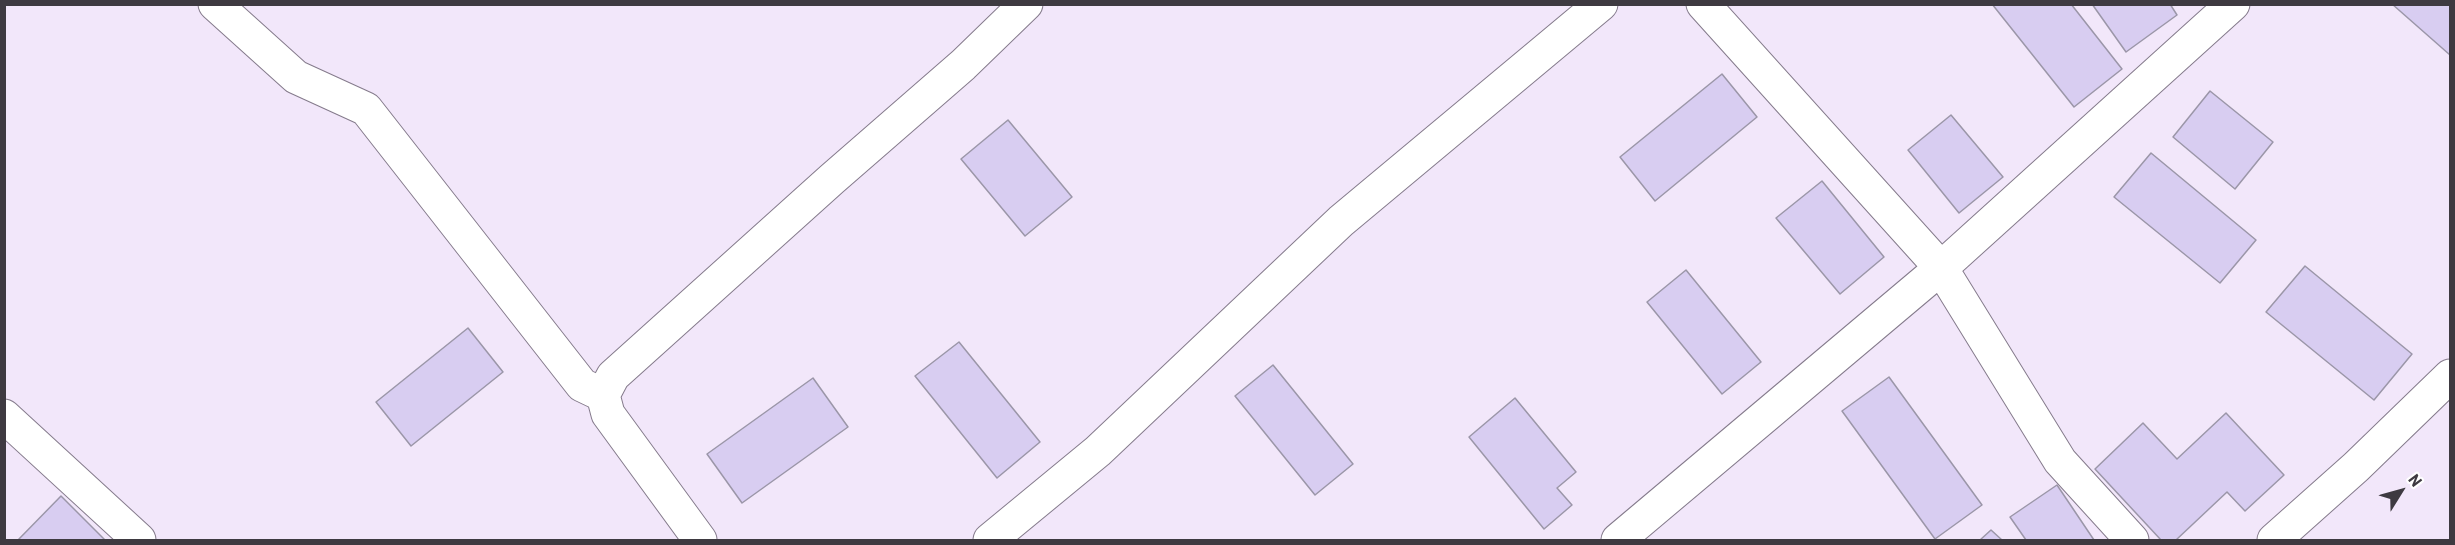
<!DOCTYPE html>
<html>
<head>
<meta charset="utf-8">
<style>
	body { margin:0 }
	#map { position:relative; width:2455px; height:545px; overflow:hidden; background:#f2e7fa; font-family:Barlow,sans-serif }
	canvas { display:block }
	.frame { position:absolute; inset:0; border:6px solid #3e3a41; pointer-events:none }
	.north { position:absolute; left:2371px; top:461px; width:60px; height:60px; -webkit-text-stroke:4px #fff; paint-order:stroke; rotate:53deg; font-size:16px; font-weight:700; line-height:24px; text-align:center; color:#3e3a41 }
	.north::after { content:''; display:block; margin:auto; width:21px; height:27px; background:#3e3a41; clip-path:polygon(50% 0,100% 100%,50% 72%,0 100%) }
</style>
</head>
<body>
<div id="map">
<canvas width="2455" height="545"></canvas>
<div class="frame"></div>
<div class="north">N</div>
</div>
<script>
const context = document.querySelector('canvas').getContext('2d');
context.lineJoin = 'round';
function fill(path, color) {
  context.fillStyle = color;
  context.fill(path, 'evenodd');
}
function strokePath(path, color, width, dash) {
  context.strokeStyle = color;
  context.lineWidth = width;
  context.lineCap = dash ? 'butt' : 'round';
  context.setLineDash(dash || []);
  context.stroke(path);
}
const building = new Path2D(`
	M 1992,4 L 2071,4 L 2122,69 L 2074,107 Z
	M 2092,4 L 2170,4 L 2177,15 L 2126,52 Z
	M 2392,4 L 2450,4 L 2450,55 Z
	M 1722,74 L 1757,117 L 1655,201 L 1620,157 Z
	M 2210,91 L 2273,142 L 2235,189 L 2173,137 Z
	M 1951,115 L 2003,177 L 1959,213 L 1908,150 Z
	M 1008,120 L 1072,197 L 1025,236 L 961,159 Z
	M 2151,153 L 2256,240 L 2220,283 L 2114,197 Z
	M 1822,181 L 1884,257 L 1840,294 L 1776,218 Z
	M 2305,266 L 2412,354 L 2374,400 L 2266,312 Z
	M 1686,270 L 1761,362 L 1722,394 L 1647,302 Z
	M 468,328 L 503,372 L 411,446 L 376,402 Z
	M 959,342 L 1040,442 L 997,478 L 915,376 Z
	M 1273,365 L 1353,464 L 1315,495 L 1235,396 Z
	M 1889,377 L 1982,505 L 1935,539 L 1842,411 Z
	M 813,378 L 848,427 L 742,503 L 707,454 Z
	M 1515,398 L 1576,472 L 1557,488 L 1572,505 L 1544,529 L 1469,437 Z
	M 2226,413 L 2284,475 L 2245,511 L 2227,492 L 2176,540 L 2161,540 L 2095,469 L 2143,423 L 2177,459 Z
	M 2057,485 L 2094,540 L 2026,540 L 2010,517 Z
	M 61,496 L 105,540 L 18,540 Z
	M 1991,530 L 2002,540 L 1980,540 Z`);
fill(building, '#d8cdf1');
strokePath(building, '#9b96a8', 1.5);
const minor = new Path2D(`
	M 215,4 L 296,77 L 366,109 L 582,385 L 603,395
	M 1703,4 L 1941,268 L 2060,461 L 2132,540
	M 4,416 L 139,540
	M 700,540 L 608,414 L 603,395 L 613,376 L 832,179 L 963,65 L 1026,4
	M 990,540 L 1098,451 L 1341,221 L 1601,4
	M 1618,540 L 1941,268 L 2233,4
	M 2274,540 L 2356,467 L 2450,376`);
strokePath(minor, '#857b8c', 35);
strokePath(minor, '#fff', 33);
</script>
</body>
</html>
